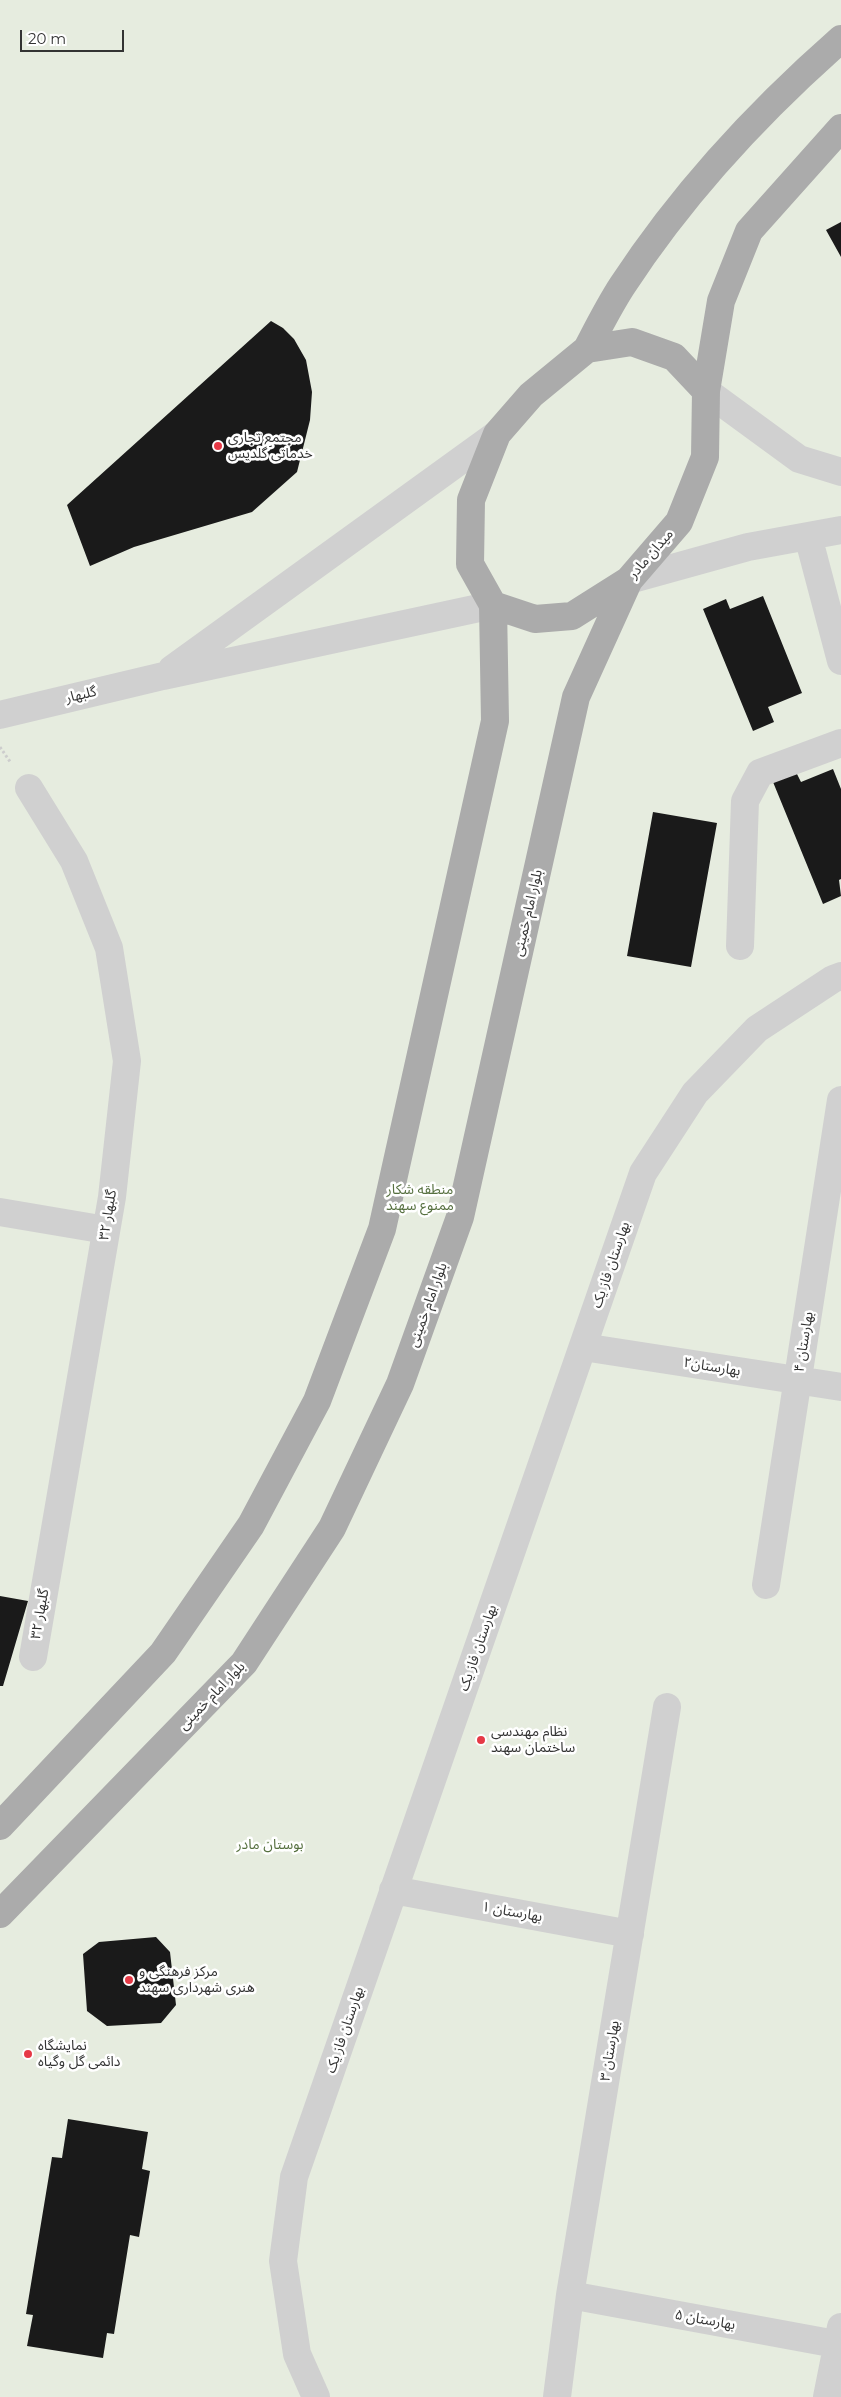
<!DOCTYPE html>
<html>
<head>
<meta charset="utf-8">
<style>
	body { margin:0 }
	#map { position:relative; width:841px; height:2397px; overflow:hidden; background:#fff; font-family:Montserrat,sans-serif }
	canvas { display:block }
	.scale { position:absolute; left:20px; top:30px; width:104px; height:22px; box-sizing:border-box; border:2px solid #333; border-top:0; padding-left:6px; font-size:15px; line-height:18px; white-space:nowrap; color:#333; -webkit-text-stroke:4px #fff; paint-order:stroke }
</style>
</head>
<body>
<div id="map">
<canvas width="841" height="2397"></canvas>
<div class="scale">20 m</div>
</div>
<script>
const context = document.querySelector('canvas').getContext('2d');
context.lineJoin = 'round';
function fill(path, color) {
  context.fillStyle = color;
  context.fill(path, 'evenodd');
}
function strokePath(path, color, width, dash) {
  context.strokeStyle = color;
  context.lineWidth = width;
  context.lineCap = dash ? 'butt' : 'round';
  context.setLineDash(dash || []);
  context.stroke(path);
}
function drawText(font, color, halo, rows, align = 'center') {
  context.font = font + ' Montserrat,"Noto Sans Arabic",sans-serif';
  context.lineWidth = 5;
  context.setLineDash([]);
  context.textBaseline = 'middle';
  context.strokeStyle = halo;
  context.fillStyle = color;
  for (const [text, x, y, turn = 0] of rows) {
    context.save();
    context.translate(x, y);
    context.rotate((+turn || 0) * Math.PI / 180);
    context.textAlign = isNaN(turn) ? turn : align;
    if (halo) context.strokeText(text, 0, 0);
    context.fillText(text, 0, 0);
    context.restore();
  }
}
fill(new Path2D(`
	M 0,0 L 841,0 L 841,2397 L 0,2397 Z`), '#e6ecdf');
fill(new Path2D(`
	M 841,222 L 841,257 L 826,230 Z
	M 271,321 L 283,328 L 294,339 L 306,360 L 312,392 L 310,420 L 297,472 L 252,512 L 134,547 L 90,566 L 67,505 Z
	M 763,596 L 802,693 L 768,707 L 774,722 L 753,731 L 703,609 L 726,599 L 730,609 Z
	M 833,769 L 841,789 L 841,879 L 839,880 L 841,896 L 823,904 L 773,782 L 796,772 L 801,782 Z
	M 653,812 L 717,823 L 691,967 L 627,956 Z
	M 0,1596 L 28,1601 L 3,1686 L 0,1686 Z
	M 156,1937 L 170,1952 L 176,2005 L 161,2023 L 107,2026 L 87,2011 L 83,1954 L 99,1942 Z
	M 68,2119 L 148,2132 L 142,2169 L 150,2171 L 139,2237 L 130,2235 L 114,2334 L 107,2333 L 103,2358 L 27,2346 L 33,2315 L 26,2314 L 52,2157 L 62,2158 Z`), '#1a1a1a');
strokePath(new Path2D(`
	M 0,747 L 11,763`), '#cdcdcd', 3, [2.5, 2.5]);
strokePath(new Path2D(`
	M 706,391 L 799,459 L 841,472
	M 808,536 L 841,661
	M 629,580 L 748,547 L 841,530
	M 172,669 L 497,434
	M 0,715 L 163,676 L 493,605
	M 29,788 L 74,861 L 109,948 L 127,1061 L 112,1197 L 33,1657
	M 740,946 L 745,801 L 760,773 L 841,743
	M 0,1212 L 106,1230
	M 583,1347 L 841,1387
	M 766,1585 L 841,1100
	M 393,1890 L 630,1934
	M 570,2295 L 841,2345
	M 316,2397 L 297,2354 L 283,2261 L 294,2177 L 643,1173 L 695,1093 L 757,1029 L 833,979 L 841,976
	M 557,2397 L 570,2295 L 667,1707
	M 827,2397 L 841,2327`), '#d0d0d0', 28);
strokePath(new Path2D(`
	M 632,342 L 674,357 L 706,391 L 705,457 L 679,522 L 629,580 L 572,616 L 535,619 L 493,605 L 470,564 L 471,500 L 497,434 L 531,395 L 587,349 Z
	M 587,349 C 598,328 609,306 622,286 C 682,194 759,111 841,39
	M 706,391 L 721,301 L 749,231 L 841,128
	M 0,1826 L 163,1653 L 251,1525 L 317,1401 L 382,1229 L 495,721 L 493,605
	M 0,1914 L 244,1663 L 332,1528 L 400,1384 L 460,1217 L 576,697 L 629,580`), '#ababab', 28);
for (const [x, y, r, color] of [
	[218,446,5,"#e63946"],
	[481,1740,5,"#e63946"],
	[129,1980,5,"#e63946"],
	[28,2054,5,"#e63946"]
]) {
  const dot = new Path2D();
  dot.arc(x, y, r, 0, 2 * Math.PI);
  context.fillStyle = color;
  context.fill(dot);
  strokePath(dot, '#fff', 2);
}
drawText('14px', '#333', '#fff', [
	["مجتمع تجاری",228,438],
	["خدماتی گلدیس",228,454],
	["نظام مهندسی",491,1732],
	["ساختمان سهند",491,1748],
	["مرکز فرهنگی و",139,1972],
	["هنری شهرداری سهند",139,1988],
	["نمایشگاه",38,2046],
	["دائمی گل وگیاه",38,2062]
], 'left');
drawText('14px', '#333', '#fff', [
	["میدان مادر",651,554,-49],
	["گلبهار",81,695,-13],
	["بلوار امام خمینی",528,913,-77],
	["گلبهار ۳۲",108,1215,-81],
	["بهارستان فاز یک",611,1265,-71],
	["بلوار امام خمینی",428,1305,-70],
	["بهارستان ۴",804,1342,-81],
	["بهارستان۲",712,1367,9],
	["گلبهار ۳۲",40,1614,-80],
	["بهارستان فاز یک",478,1648,-71],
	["بلوار امام خمینی",212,1696,-46],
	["بهارستان ۱",512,1912,10],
	["بهارستان فاز یک",345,2030,-71],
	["بهارستان ۳",610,2051,-81],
	["بهارستان ۵",705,2320,10]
]);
drawText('14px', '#56703f', '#fff', [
	["منطقه شکار",420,1190],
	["ممنوع سهند",420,1206],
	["بوستان مادر",270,1845]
]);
</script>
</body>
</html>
